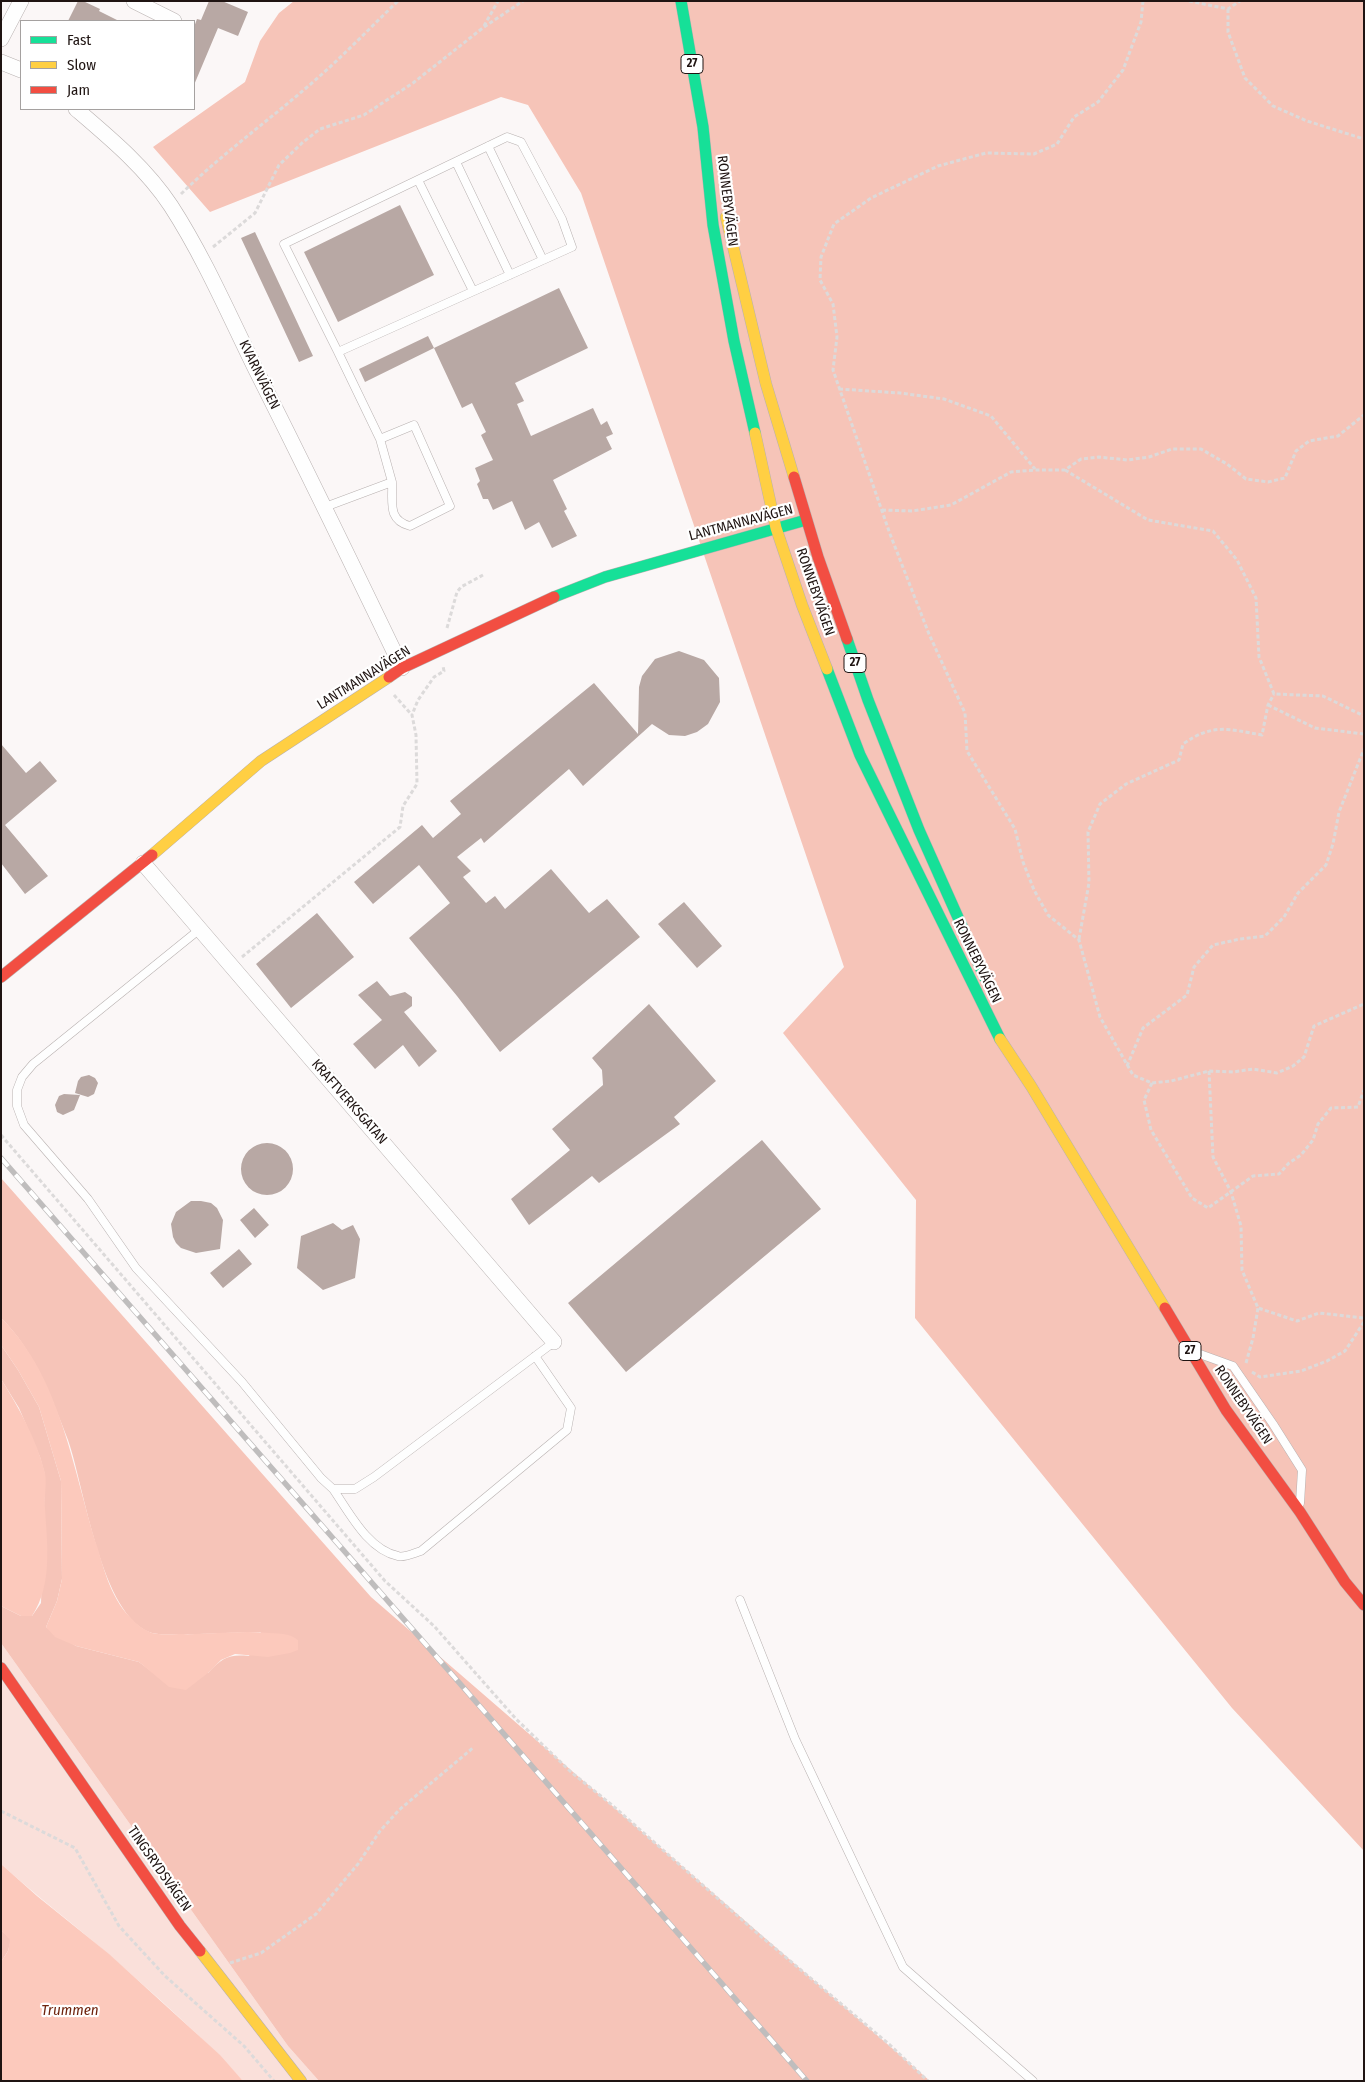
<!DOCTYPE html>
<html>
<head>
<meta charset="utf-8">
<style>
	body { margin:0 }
	#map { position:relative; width:1365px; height:2082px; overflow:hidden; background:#fbf7f7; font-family:"Fira Sans Condensed",sans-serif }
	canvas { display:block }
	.frame { position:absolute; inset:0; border:2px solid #1f1412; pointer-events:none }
	.legend { position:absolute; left:20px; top:20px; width:175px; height:90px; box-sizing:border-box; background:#fff; border:1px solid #a5a1a0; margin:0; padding:6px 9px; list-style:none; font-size:15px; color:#1f1412 }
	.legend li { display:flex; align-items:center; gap:10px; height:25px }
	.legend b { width:25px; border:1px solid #a5a1a0 }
</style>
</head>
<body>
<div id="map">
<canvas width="1365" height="2082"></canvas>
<div class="frame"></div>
<ul class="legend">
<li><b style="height:6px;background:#16e098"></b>Fast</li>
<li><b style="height:6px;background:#ffcf43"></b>Slow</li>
<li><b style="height:6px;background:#f24e42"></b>Jam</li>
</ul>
</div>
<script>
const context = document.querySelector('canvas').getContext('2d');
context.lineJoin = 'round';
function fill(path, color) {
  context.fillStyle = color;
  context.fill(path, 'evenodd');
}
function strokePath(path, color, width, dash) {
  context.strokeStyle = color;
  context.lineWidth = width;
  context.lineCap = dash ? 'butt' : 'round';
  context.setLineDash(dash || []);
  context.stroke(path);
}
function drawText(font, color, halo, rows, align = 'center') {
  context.font = font + ' "Fira Sans Condensed",sans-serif';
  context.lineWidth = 4.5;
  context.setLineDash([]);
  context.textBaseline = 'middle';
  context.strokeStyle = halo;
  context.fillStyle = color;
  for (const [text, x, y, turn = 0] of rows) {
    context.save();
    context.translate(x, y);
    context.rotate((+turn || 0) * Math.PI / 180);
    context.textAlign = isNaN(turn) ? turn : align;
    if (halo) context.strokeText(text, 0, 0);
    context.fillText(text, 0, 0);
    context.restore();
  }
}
fill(new Path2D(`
	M 1,1643 L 288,2046 L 319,2081 L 243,2081 C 202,2036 155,1995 109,1955 C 74,1924 36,1896 1,1864 Z`), '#fae0da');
fill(new Path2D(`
	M 294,1 L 1364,1 L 1364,1851 L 1232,1708 L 915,1318 L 916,1200 L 783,1033 L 844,967 L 581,193 L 528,105 L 501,97 L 210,212 L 153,147 L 245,82 L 260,41 L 279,13 Z
	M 1,1178 L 371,1597 L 930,2081 L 319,2081 L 288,2046 L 1,1643 L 1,1606 L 21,1616 L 32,1616 L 41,1603 L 45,1475 L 40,1457 L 19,1408 L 1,1379 L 1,1345 L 18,1370 L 39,1407 L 61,1481 L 62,1579 L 57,1601 L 46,1627 L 76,1646 L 139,1662 L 151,1671 L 208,1673 C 222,1658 228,1654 249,1656 L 261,1632 C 233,1632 206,1635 178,1634 C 170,1634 160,1635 152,1633 C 101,1618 84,1485 68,1440 C 52,1398 34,1350 1,1318 Z
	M 1,1930 L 11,1939 L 8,1951 L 1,1962 Z`), '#f6c4b8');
fill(new Path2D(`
	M 1,1318 C 61,1376 73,1471 97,1546 C 105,1573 112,1601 133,1620 C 137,1625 146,1631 152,1633 C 160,1635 170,1634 179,1634 C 209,1635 239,1630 269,1633 C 281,1634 289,1633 298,1640 L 298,1650 L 290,1653 L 268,1657 L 235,1654 L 221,1660 L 208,1673 L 186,1690 L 169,1687 L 139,1662 L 76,1646 L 55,1637 L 46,1627 L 57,1601 L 62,1579 L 61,1481 L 39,1407 L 18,1370 L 1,1345 Z
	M 1,1379 C 19,1408 37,1440 45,1473 C 47,1484 44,1496 45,1508 C 47,1544 53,1584 32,1616 L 21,1616 L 1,1606 Z
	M 1,1864 L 37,1896 L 109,1954 L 220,2055 L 243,2081 L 1,2081 L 1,1962 L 8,1951 L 10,1940 L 1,1930 Z`), '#fcc9bc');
fill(new Path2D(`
	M 78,1 L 83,1 L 100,9 L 99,11 L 119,21 L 68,21 Z
	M 209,1 L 222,1 L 248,12 L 238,36 L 218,28 L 194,85 L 194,27 L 197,19 L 201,20 Z
	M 400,205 L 434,275 L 338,322 L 304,252 Z
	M 255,232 L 313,356 L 299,362 L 241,238 Z
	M 559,288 L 588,348 L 515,383 L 524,401 L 517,404 L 531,436 L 593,408 L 601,425 L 607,421 L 613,434 L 606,437 L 612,449 L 553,480 L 567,509 L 564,511 L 577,536 L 552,548 L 539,522 L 525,530 L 512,501 L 493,510 L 488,499 L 483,499 L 477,484 L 480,481 L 475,468 L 493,460 L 481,435 L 486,432 L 472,403 L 462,408 L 434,348 Z
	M 428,336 L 434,348 L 365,382 L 359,369 Z
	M 679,651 L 704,660 L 719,678 L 720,702 L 708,724 L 697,732 L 685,736 L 669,735 L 652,724 L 583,786 L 569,769 L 484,843 L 481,838 L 457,857 L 471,871 L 463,877 L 486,903 L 495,896 L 505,909 L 551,869 L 589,913 L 607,899 L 640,937 L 500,1052 L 457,996 L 409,938 L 450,903 L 419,865 L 373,904 L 354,882 L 422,825 L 433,838 L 461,814 L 450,801 L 594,683 L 638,734 L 639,687 L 642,676 L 655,659 Z
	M 1,744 L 26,773 L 40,761 L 57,781 L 5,825 L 48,876 L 25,894 L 1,863 Z
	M 684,902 L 722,946 L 697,968 L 658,924 Z
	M 317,913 L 354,957 L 291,1008 L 256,964 Z
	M 377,981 L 390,996 L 405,992 L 412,997 L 412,1006 L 404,1012 L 437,1051 L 419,1067 L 403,1045 L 375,1069 L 353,1044 L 382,1020 L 358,995 Z
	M 649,1004 L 716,1081 L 674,1117 L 680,1124 L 599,1183 L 592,1176 L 529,1225 L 511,1199 L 570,1150 L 552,1129 L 603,1085 L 602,1070 L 592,1058 Z
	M 89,1075 L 95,1078 L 98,1083 L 94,1094 L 88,1097 L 75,1093 L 78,1081 L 81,1077 Z
	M 64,1094 L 80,1095 L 74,1110 L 63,1115 L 57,1112 L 55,1105 L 59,1096 Z
	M 762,1140 L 821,1209 L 626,1372 L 568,1303 Z
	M241 1169a26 26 0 1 1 52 0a26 26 0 1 1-52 0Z
	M 191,1201 L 201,1201 L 211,1203 L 217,1208 L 223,1220 L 220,1249 L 196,1253 L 181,1248 L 176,1243 L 173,1237 L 171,1224 L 176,1212 Z
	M 254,1208 L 269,1225 L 255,1238 L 240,1220 Z
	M 333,1223 L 342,1230 L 353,1225 L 360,1239 L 355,1278 L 323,1290 L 297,1268 L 301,1236 Z
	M 239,1249 L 252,1264 L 223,1288 L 210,1273 Z`), '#b8a8a4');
const lane = new Path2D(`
	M 488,146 L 543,260
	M 456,162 L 510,275
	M 418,180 L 473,291
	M 338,352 L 284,244 L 507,137 L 521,142 L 562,219 L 572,247 L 338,352 L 380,439
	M 325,507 L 392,482 C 393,502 387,520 410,526 L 450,506 L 414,425 L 380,439 L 392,482
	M 200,929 L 33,1064 L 22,1077 L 17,1090 L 17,1106 L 24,1125 L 88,1199 L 136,1268 L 242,1382 L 321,1478 L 333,1489 L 355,1489 L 374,1477 L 554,1342
	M 1197,1353 L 1233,1366 L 1273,1424 L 1302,1470 L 1300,1503
	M 333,1489 C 349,1512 368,1550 398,1556 C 404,1558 414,1553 421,1551 L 567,1430 L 571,1408 L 535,1356
	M 740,1600 L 795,1739 L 903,1967 L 1033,2081`);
const street = new Path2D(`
	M 134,1 L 174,21
	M 1,39 L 21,1
	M 1,62 L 21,70
	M 76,109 C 110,138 146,168 171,206 C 204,257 229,315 256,370 C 306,469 354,568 402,668
	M 143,863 L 554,1342`);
const fast = new Path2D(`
	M 681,1 L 703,127 L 713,225 L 734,341 L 755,433
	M 554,597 L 605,577 L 806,520
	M 847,639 L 868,700 L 919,830 L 985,978
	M 827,669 L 860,755 L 1000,1039`);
const slow = new Path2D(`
	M 726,217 L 766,384 L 794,477
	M 755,433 L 776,528 L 802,605 L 827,669
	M 152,855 L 261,761 L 389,677
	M 1000,1039 L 1031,1086 L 1165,1308
	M 200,1951 L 301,2081`);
const jam = new Path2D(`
	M 794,477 L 818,557 L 847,639
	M 389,677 L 402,668 L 554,597
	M 1,977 L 152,855
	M 1165,1308 L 1226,1410 L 1300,1512 L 1345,1582 L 1364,1605
	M 1,1668 L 180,1926 L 200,1951`);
strokePath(lane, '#b8b1b0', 9);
strokePath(street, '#b8b1b0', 16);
strokePath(fast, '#b8b1b0', 12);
strokePath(slow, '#b8b1b0', 12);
strokePath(jam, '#b8b1b0', 12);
strokePath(new Path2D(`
	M 1143,1 L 1141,22 L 1123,70 L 1098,102 L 1074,117 L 1057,144 L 1034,154 L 986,153 L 938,166 L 871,198 L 834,224 L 821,257 L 820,280 L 833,304 L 837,337 L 833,370 L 890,534 L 929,634 L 965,713 L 967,751 L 1015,829 L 1023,862 L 1034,890 L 1048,915 L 1079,940 L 1100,1017 L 1133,1075 L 1152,1083 L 1171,1081 L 1209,1071 L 1233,1072 L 1253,1069 L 1277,1073 L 1293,1066 L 1304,1057 L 1314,1026 L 1364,1004
	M 1189,1 L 1228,9 L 1240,1
	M 1228,9 L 1228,32 L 1245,78 L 1273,106 L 1307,121 L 1364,139
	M 484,26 L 498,1
	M 181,194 C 225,151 275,116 321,75 C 347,52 372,26 398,1
	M 213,247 L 255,213 L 279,165 L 302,143 L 320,129 L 364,115 L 413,83 L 484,27 L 523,1
	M 839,389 L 900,393 L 944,399 L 991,416 L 1035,469
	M 1065,470 L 1148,520 L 1213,531 L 1237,560 L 1256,598 L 1259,657 L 1274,694 L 1323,696 L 1364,716
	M 882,510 L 912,511 L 951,505 L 1011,472 L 1036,470 L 1065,470 L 1081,459 L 1099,457 L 1127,460 L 1149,457 L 1172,449 L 1201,449 L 1227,464 L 1246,479 L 1268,482 L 1285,478 L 1296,451 L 1309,441 L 1338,436 L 1364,415
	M 447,628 L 457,592 L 461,587 L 483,575
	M 394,695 L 412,715
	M 1268,705 L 1315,728 L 1364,734
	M 1079,939 L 1089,883 L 1088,832 L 1100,804 L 1126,784 L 1179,760 L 1183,744 C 1213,723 1228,729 1262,735 L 1268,705 L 1274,694
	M 242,957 L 400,827 L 403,806 L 417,784 L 416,735 L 412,715 L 418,700 L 434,677 L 444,671 L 443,666
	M 1127,1066 L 1143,1028 L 1187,995 L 1194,967 L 1213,945 L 1240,939 L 1265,936 L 1284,917 L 1298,893 L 1326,865 L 1333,844 L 1339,812 L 1364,749
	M 1209,1071 L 1213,1157 L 1231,1192 L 1241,1226 L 1242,1270 L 1258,1308 L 1297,1321 L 1319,1313 L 1364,1318
	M 1152,1083 L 1144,1100 L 1151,1130 L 1192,1198 L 1208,1208 L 1253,1176 L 1279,1174 L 1289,1163 L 1301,1155 L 1313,1140 L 1318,1124 L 1331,1108 L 1358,1107 L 1364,1090
	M 1,1135 L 385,1581 L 434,1626 L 516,1719 L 571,1772 L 612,1805 L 757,1933 L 890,2045 L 928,2081
	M 1246,1363 L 1253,1338 L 1258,1308
	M 1252,1372 L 1260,1377 L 1301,1371 L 1327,1361 L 1345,1351 L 1364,1322
	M 1,1811 L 75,1848 L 119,1926 L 165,1976 L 244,2046 L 274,2081
	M 230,1963 L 261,1953 L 316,1914 L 358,1864 L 380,1831 L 399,1810 L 474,1747`), '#dcdada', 3, [4, 2.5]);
strokePath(lane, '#fefefe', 8);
strokePath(street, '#fefefe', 15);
strokePath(fast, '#16e098', 11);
strokePath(slow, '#ffcf43', 11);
strokePath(jam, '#f24e42', 11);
const rail = new Path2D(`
	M 1,1158 L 807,2081`);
strokePath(rail, '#bfbdbd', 5.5);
strokePath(rail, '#fff', 4, [11]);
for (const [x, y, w] of [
	[692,64,22],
	[855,663,22],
	[1190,1351,22]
]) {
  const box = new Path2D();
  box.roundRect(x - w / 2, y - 9.5, w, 19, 4);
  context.fillStyle = '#fff';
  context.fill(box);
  strokePath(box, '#1f1412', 1);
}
drawText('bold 12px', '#1f1412', null, [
	["27",692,64],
	["27",855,663],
	["27",1190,1351]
]);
drawText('14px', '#1f1412', '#fff', [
	["RONNEBYVÄGEN",727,201,83],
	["KVARNVÄGEN",259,375,64],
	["LANTMANNAVÄGEN",741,523,-15],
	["RONNEBYVÄGEN",815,592,71],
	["LANTMANNAVÄGEN",364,678,-32],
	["RONNEBYVÄGEN",977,961,64],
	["KRAFTVERKSGATAN",349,1102,49],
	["RONNEBYVÄGEN",1243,1405,56],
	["TINGSRYDSVÄGEN",159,1869,55]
]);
drawText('italic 15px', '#6f240e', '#fff', [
	["Trummen",70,2011]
]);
</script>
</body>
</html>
